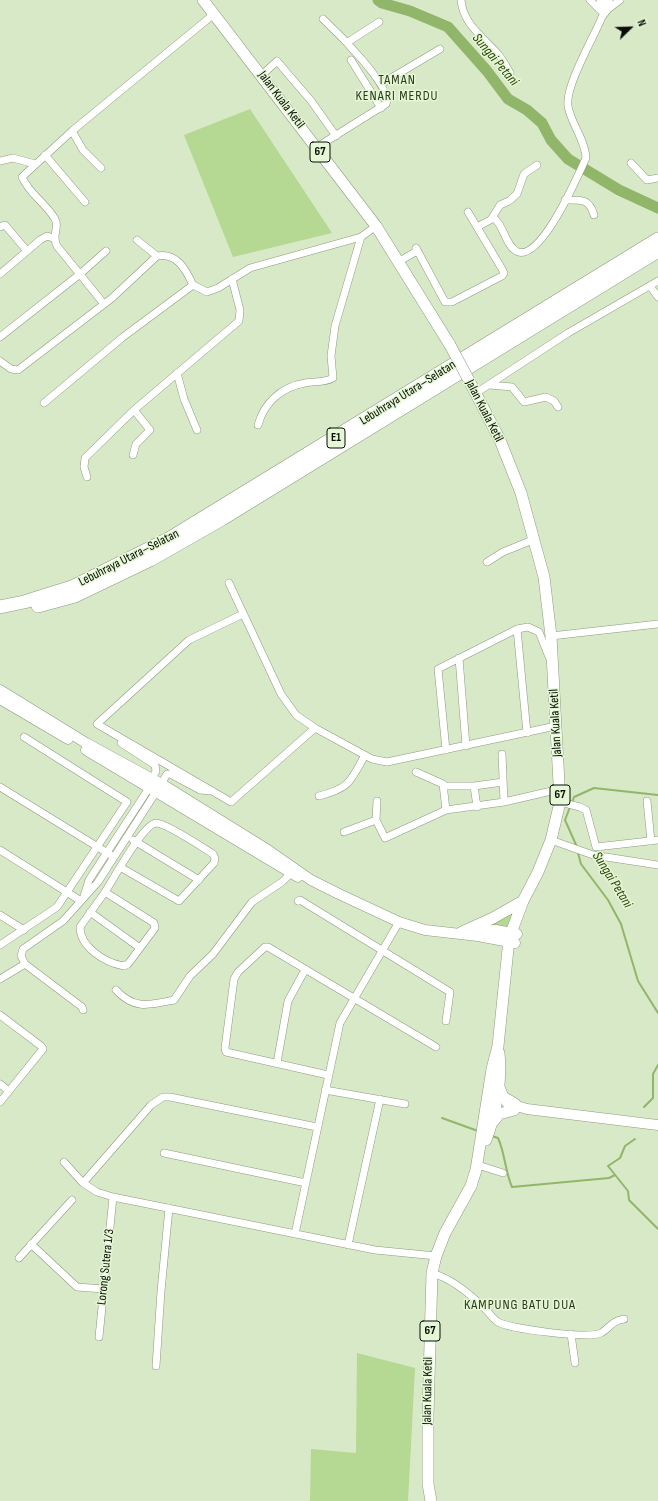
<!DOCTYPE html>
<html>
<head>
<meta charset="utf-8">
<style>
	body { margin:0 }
	#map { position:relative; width:658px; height:1501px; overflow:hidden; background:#d8e9c8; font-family:"Sofia Sans Condensed",sans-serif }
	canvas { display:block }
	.north { position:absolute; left:610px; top:8px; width:40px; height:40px; -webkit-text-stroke:3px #e5f7d5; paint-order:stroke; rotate:67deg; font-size:11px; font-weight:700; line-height:16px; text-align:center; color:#080d04 }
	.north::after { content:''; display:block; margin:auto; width:14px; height:18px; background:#080d04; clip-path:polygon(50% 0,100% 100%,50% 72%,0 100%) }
</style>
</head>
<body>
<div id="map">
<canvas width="658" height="1501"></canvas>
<div class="north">N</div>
</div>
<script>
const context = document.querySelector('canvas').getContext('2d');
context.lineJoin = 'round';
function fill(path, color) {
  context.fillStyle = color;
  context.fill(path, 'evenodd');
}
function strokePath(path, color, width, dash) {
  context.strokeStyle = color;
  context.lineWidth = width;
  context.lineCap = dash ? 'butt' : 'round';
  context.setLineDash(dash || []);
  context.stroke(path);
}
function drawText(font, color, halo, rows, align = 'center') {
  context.font = font + ' "Sofia Sans Condensed",sans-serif';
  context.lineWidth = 3;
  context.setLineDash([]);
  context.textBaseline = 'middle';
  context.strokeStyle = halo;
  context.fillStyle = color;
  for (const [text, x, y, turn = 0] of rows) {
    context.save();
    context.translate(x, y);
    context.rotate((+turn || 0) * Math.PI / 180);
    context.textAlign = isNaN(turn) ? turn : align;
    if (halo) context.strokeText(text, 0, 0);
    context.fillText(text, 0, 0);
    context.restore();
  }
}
fill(new Path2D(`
	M 250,109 L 332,233 L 233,257 L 184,135 Z
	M 516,907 L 508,928 L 497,927 L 492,925 L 494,920 Z
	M 357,1353 L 415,1368 L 408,1501 L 310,1501 L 311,1449 L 356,1453 Z`), '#b5d892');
strokePath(new Path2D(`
	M 572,803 L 574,797 L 594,788 L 658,795
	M 570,807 L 565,820 L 577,847
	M 578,853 L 581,864 L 608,900 L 621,924 L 638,981 L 658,1013
	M 644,1107 L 653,1098 L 653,1074 L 658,1065
	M 442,1118 L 478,1131
	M 492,1136 L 498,1138 C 505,1153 505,1171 512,1187 L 609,1178 L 615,1175
	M 635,1139 L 625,1146 L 620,1158 L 608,1166 L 628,1191 L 629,1200 L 658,1229`), '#91b66a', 2);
strokePath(new Path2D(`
	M 378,0 L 382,3 L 410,11 L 448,27 L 487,71 L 508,99 L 527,110 L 542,123 L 551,140 L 568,159 L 619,190 L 658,208`), '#91b66a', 11);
const street = new Path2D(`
	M 461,0 C 463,24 483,37 498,54 C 503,60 506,66 510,73
	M 590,0 L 604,14
	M 600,0 L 604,5 L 609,0
	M 348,42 L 379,22
	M 351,60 L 381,108
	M 262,75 L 277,61 L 312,102 L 336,136
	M 381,84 L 440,49
	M 72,131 L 83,150 L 101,168
	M 317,147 L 386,104 C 394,88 336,31 323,19
	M 45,155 L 85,202
	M 0,161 L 13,158 L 35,164
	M 631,163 L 647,180 L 658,178
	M 565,200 C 581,200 589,198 594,215
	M 492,218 L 500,205 L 509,201 L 517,194 L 524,174 L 537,165
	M 0,227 L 5,225 L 27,251
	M 477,227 L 494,218 C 504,226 505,244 516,251 C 540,265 578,175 586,158 C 585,139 571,124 568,106 C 565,86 594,37 602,17 L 608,9 L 620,0
	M 137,240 L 157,256
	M 416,248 L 445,302 L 452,302 L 502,276 L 504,273 L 502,269 L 468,212
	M 398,262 L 417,251
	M 0,274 L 40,240 L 47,236 L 53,238
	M 650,286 L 658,297
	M 104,304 L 57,246 C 51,235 60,227 55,219 C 46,203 29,194 22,177 L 72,131 L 214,14
	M 0,337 L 80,274 L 106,251
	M 0,361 L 11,369 L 18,370 L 112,298 L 157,256 C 177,252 186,270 193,285 L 207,292 L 218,288 L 250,268 L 361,237 L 376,226
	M 177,373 L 184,399 L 197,430
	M 490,385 L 512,387 L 524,402 L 546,397 L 554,401 L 558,407
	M 476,393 L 568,333 L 658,281
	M 44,403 L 123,337 L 193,285
	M 258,425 C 264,403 281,387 305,383 C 314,381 324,383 333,378 L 331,356 L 335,326 L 361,237
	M 133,455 L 136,444 L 150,430 L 134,410
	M 87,477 L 84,467 L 85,458 L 134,410 L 239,321 L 240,310 L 232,279
	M 487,562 L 503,552 L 535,539
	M 229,583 L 281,694 L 296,715 L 315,728 L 372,759 L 387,762 L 556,726
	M 243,614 L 189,640 L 97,724 L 231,802 L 315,728
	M 517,629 L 527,733
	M 551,636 L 658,624
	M 459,658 L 466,746
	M 121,743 L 155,765 L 156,771 L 152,779
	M 446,750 L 438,669 L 517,629 L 528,627 L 539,632 L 549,657
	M 502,754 L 504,802
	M 416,772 L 443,784 L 446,810
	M 161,784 L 167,774 L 170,774 L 200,790 L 211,791
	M 445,786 L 474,786 L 477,807
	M 474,786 L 503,782
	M 0,787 L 114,857
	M 319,796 C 350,788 350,782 365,755
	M 647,801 L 651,841
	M 560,802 L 580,807 L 586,810 L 596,847 L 658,840
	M 376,820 L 385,838 L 446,810 L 504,802 L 560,789
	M 344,832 L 376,820 L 377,801
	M 133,840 L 199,880
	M 551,840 L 593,855 L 658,865
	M 0,850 L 81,901
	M 105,892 L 80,927 C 80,947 105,963 124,966 L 128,964 L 155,928 L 154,923 L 105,892 C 113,880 143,824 156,823 C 166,823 202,847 213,854 L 215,858 L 214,863 L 179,901 L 120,867
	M 84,896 L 89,880 L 149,788
	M 298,901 L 300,900 L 450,992 L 446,1021
	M 90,912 L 140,948
	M 0,915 L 24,930
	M 0,945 L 57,907 L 127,802 L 24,737
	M 0,979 L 25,964
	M 116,990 C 134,1010 150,1005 174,1000 L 190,976 L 213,954 L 252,902 L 282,882 L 291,873
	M 83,1010 L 82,1007 L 25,964 L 21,956 L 23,949 L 63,921 L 98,882 L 156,792
	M 0,1015 L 41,1046 L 43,1049 L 0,1102
	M 277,1063 L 288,1001 L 305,970
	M 328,1075 L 226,1052 L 225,1048 L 234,979 L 238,972 L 265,947 L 268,947 L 436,1047
	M 0,1084 L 9,1091
	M 325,1090 L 405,1104
	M 317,1127 L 170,1097 L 163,1097 L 151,1105 L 83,1183 L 97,1192 L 113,1197 L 375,1250 L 436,1256
	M 164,1153 L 306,1183
	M 64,1162 L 83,1183
	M 481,1166 L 503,1173
	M 295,1234 L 340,1023 L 399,922
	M 31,1244 L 77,1287 L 104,1289
	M 348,1245 L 380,1099
	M 19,1258 L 72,1200
	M 432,1273 C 452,1279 468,1292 483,1307 C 488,1311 492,1318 498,1322 C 509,1329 589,1339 601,1333 C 610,1328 611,1321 624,1319
	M 571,1334 L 575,1363
	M 99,1337 L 113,1197
	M 156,1366 L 161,1291 L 169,1208`);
const secondary = new Path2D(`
	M 0,690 L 86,743 L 165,786 L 268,850 L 311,880 L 339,894 L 399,922 L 425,930 L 478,936 L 515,943
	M 0,699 L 68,739
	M 86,750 L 298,877
	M 468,931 L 496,930 L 517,934
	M 507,1103 L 527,1109 L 658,1125`);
const primary = new Path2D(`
	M 203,0 L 376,226 L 450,345
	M 462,932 L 493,918 L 523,901
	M 499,1087 L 503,1097 L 515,1104
	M 493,1122 L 499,1114 L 514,1110
	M 486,1140 C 496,1112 502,1082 499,1053
	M 431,1501 L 428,1484 L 428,1415 L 432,1273 L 436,1256 L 445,1233 L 471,1186 L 476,1170 L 492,1069 L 498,1046 L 508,949 L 511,933 L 523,901 L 538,872 L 551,840 L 560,802 L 551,636 L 544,577 L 521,493 L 500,440 L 473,388`);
const highway = new Path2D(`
	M 38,606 L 75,596 L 150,560 L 222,519 L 658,251
	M 0,607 L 24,602 L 72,587 L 170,538 L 658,239`);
strokePath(street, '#8b9b7c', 8);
strokePath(secondary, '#8b9b7c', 11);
strokePath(primary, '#8b9b7c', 12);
strokePath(highway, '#8b9b7c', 14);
strokePath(street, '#fff', 7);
strokePath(secondary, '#fff', 10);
strokePath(primary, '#fff', 11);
strokePath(highway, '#fff', 13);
const primaryBridge = new Path2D(`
	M 450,345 L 473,388`);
strokePath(primaryBridge, '#8b9b7c', 12, []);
strokePath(primaryBridge, '#fff', 11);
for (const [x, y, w] of [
	[320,152,20],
	[336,438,18],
	[560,795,20],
	[430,1331,20]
]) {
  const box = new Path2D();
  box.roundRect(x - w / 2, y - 10, w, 20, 3);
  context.fillStyle = '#e5f7d5';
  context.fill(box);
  strokePath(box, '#080d04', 1);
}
drawText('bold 12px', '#080d04', null, [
	["67",320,152],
	["E1",336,438],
	["67",560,795],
	["67",430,1331]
]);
drawText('13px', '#080d04', '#e5f7d5', [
	["Jalan Kuala Ketil",281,100,53],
	["Lebuhraya Utara–Selatan",408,393,-32],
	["Jalan Kuala Ketil",484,411,63],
	["Lebuhraya Utara–Selatan",129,558,-27],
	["Jalan Kuala Ketil",556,723,-93],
	["Lorong Sutera 1/3",106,1267,-84],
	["Jalan Kuala Ketil",428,1391,-89]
]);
drawText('italic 14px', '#294008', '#e5f7d5', [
	["Sungai Petani",495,60,50],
	["Sungai Petani",612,880,58]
]);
context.letterSpacing = '1px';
drawText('14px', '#2b381d', '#e5f7d5', [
	["TAMAN",397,80],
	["KENARI MERDU",397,96],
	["KAMPUNG BATU DUA",520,1305]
]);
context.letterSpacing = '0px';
</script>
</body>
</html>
